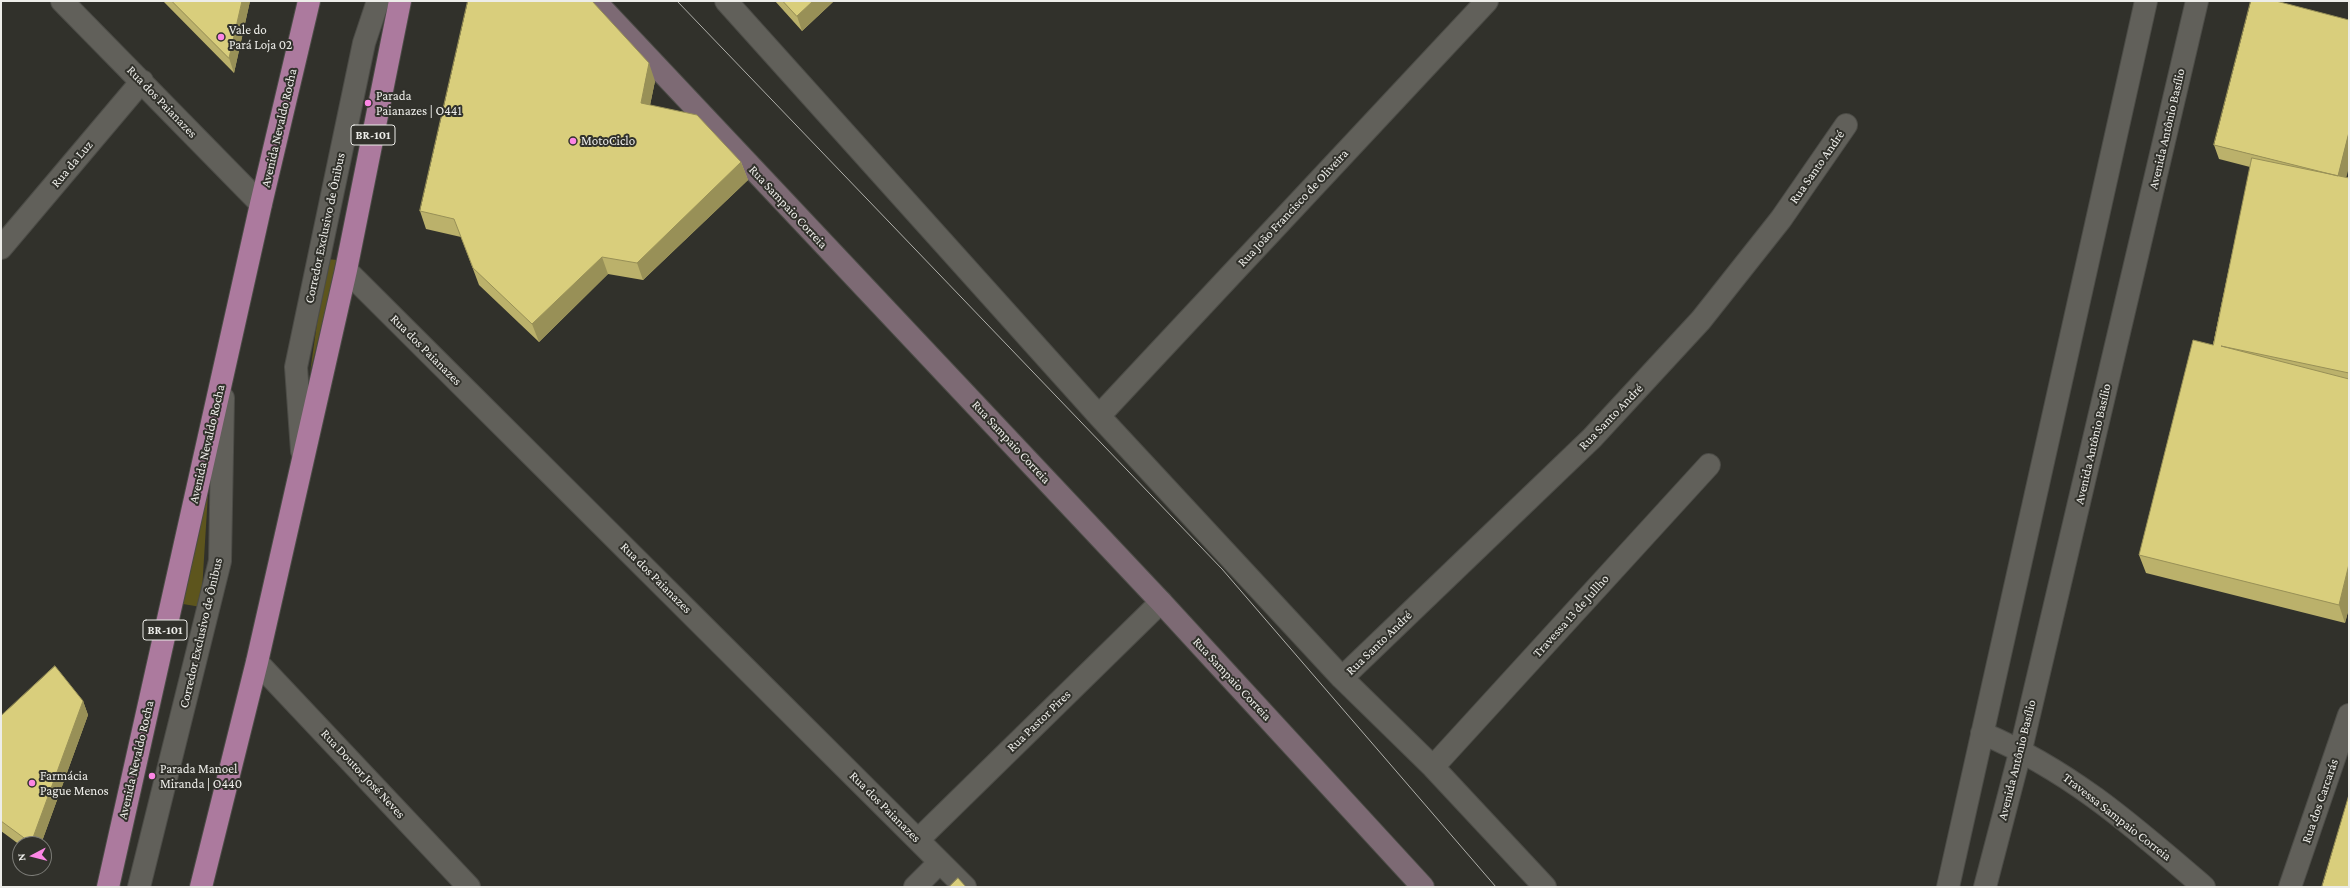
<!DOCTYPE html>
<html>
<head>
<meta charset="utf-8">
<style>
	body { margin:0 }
	#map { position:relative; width:2350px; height:888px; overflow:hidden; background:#31312b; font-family:"Crimson Pro",serif }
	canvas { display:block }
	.frame { position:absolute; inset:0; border:2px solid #edede9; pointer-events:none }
	.north { position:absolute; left:12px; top:836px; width:40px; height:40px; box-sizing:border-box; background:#31312b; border:1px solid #7c7c77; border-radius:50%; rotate:263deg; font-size:11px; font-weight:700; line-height:16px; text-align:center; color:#edede9 }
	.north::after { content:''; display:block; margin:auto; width:14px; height:18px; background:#fc86e4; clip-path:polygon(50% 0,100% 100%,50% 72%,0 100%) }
</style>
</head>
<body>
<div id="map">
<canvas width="2350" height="888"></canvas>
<div class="frame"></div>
<div class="north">N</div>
</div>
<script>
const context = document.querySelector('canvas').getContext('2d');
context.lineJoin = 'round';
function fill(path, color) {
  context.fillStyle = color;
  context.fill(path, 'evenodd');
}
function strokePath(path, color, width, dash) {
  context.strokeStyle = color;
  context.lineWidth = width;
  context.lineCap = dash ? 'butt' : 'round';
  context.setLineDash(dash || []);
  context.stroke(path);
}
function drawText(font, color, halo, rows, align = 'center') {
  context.font = font + ' "Crimson Pro",serif';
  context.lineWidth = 4;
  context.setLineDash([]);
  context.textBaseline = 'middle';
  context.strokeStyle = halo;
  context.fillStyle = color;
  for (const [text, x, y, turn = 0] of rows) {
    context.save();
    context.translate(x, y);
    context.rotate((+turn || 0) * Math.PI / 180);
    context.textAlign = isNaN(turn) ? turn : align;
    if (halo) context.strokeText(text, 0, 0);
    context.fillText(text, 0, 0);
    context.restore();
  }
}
fill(new Path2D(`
	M 326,259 L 338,260 L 310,373 Z
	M 209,477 L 201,607 L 183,604 Z`), '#5d551d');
const service = new Path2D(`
	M 302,451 L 296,367 L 364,43 L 378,1
	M 139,887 L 220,561 L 223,398`);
const minor = new Path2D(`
	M 62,1 L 261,204
	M 726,1 L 1099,416 L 1342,678 L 1433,767 L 1545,887
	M 1,248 L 142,81
	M 346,270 L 965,887
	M 1099,416 L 1487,1
	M 257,662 L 469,887
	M 1342,678 L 1592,438 L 1701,320 L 1781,219 L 1846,125
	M 1982,733 C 2071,771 2132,825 2204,887
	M 1433,767 L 1709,465
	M 918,840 L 1161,602
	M 915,887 L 940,862
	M 1948,887 L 2146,1
	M 1985,887 L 2021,749 L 2197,1
	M 2290,887 L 2349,715`);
const secondary = new Path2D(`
	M 595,1 L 1161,602 L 1423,887`);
const trunk = new Path2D(`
	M 108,887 L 261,204 L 309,1
	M 201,887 L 257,662 L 346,270 L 400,1`);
strokePath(service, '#4c4c47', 24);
strokePath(minor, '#4c4c47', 24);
strokePath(secondary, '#4c4c47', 24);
strokePath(trunk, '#4c4c47', 24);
strokePath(service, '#61605a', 22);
strokePath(minor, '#61605a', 22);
strokePath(secondary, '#7d6a74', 22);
strokePath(trunk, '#ac7a9e', 22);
strokePath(new Path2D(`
	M 677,1 L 1222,569 L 1496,887`), '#afafaa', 1);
fill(new Path2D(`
	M 163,1 L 250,1 L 234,73 Z
	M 775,1 L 834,1 L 802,31 Z
	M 655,81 L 650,105 L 741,162 L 748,180 L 643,280 L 608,274 L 539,342 L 479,285 L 461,237 L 426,229 L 420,211 Z
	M 2214,145 L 2349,178 L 2349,608 L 2345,623 L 2146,573 L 2139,555 L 2213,345 L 2250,167 L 2219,159 Z
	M 83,701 L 88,715 L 41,844 L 20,844 L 20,845 L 1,831 L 1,716 Z`), '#bbb16b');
fill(new Path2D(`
	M 242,1 L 250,1 L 234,73 L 229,58 Z
	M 813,1 L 834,1 L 802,31 L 797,16 Z
	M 649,63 L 655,81 L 647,120 L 641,103 Z
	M 2349,132 L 2349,167 L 2343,191 L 2338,176 Z
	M 741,162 L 748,180 L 643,280 L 637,263 Z
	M 602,257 L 608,274 L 539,342 L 532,324 Z
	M 2349,564 L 2349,608 L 2345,623 L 2339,605 Z
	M 83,701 L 88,715 L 41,844 L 31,844 L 31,843 Z`), '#989057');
const building = new Path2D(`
	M 172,1 L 242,1 L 229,58 Z
	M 468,1 L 592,1 L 649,63 L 641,103 L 697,115 L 741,162 L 637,263 L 602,257 L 532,324 L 473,268 L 454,219 L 420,211 Z
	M 783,1 L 813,1 L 797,16 Z
	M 2251,1 L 2276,1 L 2349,20 L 2349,132 L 2338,176 L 2214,145 Z
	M 2252,158 L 2349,178 L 2349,373 L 2221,346 L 2349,379 L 2349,564 L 2339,605 L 2139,555 L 2193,340 L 2213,345 Z
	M 55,666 L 83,701 L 31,843 L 1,821 L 1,716 Z
	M 2349,795 L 2349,887 L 2322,887 Z
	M 958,878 L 966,887 L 949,887 Z`);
fill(building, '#d9ce7c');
strokePath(building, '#989057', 1);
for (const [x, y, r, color] of [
	[221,37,4,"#fc86e4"],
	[368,103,4,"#fc86e4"],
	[573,141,4,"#fc86e4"],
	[152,776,4,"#fc86e4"],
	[32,783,4,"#fc86e4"]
]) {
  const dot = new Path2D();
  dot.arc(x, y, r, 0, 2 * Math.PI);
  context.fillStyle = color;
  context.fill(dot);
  strokePath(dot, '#31312b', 1.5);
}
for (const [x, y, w] of [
	[373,135,44],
	[165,630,44]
]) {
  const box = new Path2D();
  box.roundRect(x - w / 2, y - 10, w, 20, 3);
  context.fillStyle = '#31312b';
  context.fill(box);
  strokePath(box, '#edede9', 1);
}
drawText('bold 12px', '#edede9', null, [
	["BR-101",373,135],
	["BR-101",165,630]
]);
drawText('13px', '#edede9', '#31312b', [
	["Vale do",229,30],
	["Pará Loja 02",229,45],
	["Parada",376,96],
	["Paianazes | O441",376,111],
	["MotoCiclo",581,141],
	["Parada Manoel",160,769],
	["Miranda | O440",160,784],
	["Farmácia",40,776],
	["Pague Menos",40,791]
], 'left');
drawText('13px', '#edede9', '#31312b', [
	["Rua dos Paianazes",162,102,46],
	["Avenida Nevaldo Rocha",279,128,-77],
	["Avenida Antônio Basílio",2167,129,-77],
	["Rua da Luz",72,164,-50],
	["Rua Santo André",1817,167,-55],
	["Rua Sampaio Correia",788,207,47],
	["Rua João Francisco de Oliveira",1293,208,-47],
	["Corredor Exclusivo de Ônibus",325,228,-78],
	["Rua dos Paianazes",426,350,45],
	["Rua Santo André",1611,417,-46],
	["Rua Sampaio Correia",1011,442,47],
	["Avenida Nevaldo Rocha",207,444,-77],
	["Avenida Antônio Basílio",2093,444,-77],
	["Rua dos Paianazes",656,578,45],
	["Travessa 13 de Jullho",1571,616,-48],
	["Corredor Exclusivo de Ônibus",201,633,-77],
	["Rua Santo André",1379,643,-44],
	["Rua Sampaio Correia",1232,679,47],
	["Rua Pastor Pires",1039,721,-44],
	["Avenida Nevaldo Rocha",136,760,-77],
	["Avenida Antônio Basílio",2017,760,-76],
	["Rua Doutor José Neves",363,774,47],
	["Rua dos Carcarás",2320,801,-71],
	["Rua dos Paianazes",885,807,45],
	["Travessa Sampaio Correia",2117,817,38]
]);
</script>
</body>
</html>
